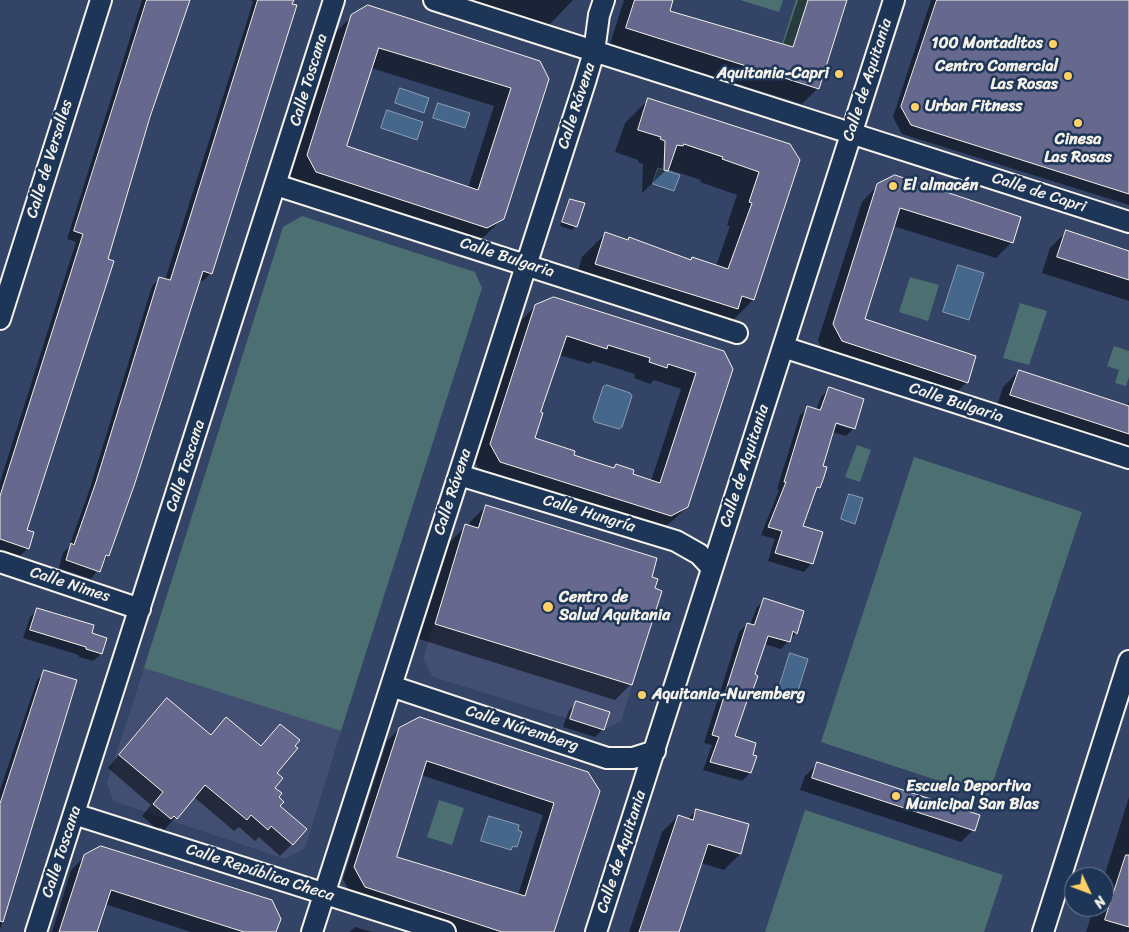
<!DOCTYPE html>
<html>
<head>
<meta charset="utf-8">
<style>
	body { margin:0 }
	#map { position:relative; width:1129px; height:932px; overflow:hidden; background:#334467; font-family:Sriracha,sans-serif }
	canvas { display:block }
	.north { position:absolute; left:1064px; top:867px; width:50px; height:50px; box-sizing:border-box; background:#1d3557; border:1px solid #738091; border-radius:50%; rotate:133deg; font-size:14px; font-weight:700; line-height:20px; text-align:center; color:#f4f1e8 }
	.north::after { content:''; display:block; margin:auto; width:18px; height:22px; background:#ffd166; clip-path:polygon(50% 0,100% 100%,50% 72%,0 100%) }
</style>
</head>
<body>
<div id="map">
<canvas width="1129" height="932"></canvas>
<div class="north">N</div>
</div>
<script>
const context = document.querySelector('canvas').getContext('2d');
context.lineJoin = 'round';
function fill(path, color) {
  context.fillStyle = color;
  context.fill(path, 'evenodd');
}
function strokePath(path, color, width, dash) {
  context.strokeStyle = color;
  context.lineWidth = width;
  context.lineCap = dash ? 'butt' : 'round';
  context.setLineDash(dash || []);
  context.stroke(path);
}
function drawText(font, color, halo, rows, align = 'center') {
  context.font = font + ' Sriracha,sans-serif';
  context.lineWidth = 5;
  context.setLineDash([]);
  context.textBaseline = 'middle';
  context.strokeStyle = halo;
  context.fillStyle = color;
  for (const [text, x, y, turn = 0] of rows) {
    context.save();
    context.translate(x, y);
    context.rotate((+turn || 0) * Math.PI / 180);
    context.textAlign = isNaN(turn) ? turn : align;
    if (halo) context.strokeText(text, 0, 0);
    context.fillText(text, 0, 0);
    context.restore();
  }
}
fill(new Path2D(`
	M 486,505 L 657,558 L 652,577 L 658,579 L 655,588 L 662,591 L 621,721 L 604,730 L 433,677 L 423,659 L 465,524 L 483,530 L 480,523 Z
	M 144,668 L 341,731 L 305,848 L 285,859 L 113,801 L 107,782 Z`), '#424f72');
fill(new Path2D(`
	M 740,0 L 783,0 L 779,12 Z
	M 796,0 L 808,0 L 793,47 L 782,44 Z
	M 302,216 L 475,272 L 482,288 L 341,731 L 144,668 L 283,227 Z
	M 910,277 L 939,285 L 928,321 L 899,312 Z
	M 1020,303 L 1047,311 L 1029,365 L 1003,358 Z
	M 1114,346 L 1129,351 L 1129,377 L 1126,386 L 1115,383 L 1119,370 L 1107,366 Z
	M 857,445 L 871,450 L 860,482 L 845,477 Z
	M 914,457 L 1082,512 L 988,797 L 821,742 Z
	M 439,800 L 464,808 L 452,845 L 427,837 Z
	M 805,810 L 1003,875 L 984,932 L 765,932 Z`), '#4c7072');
const water = new Path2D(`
	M 400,88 L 429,98 L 424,113 L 395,103 Z
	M 438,103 L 470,113 L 465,128 L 433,118 Z
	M 387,110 L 423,122 L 417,140 L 381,128 Z
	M 658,168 L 680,175 L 674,191 L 653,184 Z
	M 958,265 L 984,273 L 969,320 L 943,312 Z
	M 607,385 L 630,393 L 632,396 L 622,427 L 619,429 L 595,422 L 593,418 L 603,387 Z
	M 849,494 L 863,498 L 855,524 L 841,519 Z
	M 790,653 L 808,659 L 796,697 L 778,691 Z
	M 489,816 L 519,825 L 518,830 L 522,832 L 517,847 L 513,846 L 511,850 L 481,841 Z`);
fill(water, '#46678c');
strokePath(water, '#8c9eb1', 1);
fill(new Path2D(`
	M 142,0 L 188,0 L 116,226 L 26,531 L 28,548 L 20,556 L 0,549 L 0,482 L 76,242 L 67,239 Z
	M 249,0 L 292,0 L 211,273 L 203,281 L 199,280 L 108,556 L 91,579 L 59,568 L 63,553 L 69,547 L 89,491 L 152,286 L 160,278 L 165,280 L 248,18 L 253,1 Z
	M 431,0 L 573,0 L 550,24 L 533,32 Z
	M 624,0 L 672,0 L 668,11 L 783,45 L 798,0 L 846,0 L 818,88 L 802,104 L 610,44 Z
	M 931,0 L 1129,0 L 1129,205 L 902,134 L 893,117 Z
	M 352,16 L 539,62 L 503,218 L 485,236 L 469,244 L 298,189 L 290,173 L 334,34 ZM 371,68 L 494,106 L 468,188 L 345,146 Z
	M 648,100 L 789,145 L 753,300 L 730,323 L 573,287 L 582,257 L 605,234 L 627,241 L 629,239 L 690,261 L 692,259 L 716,266 L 730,226 L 727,225 L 737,195 L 700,182 L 701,180 L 667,169 L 642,193 L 643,164 L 638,162 L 638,160 L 615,152 L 625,123 Z
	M 878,185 L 1012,242 L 996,258 L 893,226 L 864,320 L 967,382 L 951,398 L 826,357 L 818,340 L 862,202 Z
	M 570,200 L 576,226 L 572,230 L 560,226 L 567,204 Z
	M 1066,232 L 1129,252 L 1129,301 L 1042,273 L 1050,248 Z
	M 535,306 L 723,352 L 687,507 L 670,523 L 654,532 L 484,478 L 475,461 L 519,323 ZM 559,355 L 590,364 L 593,361 L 635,374 L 634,378 L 650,384 L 654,380 L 681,389 L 651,481 L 632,474 L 616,465 L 613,469 L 572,455 L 533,439 L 539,413 Z
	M 1019,371 L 1127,406 L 1129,401 L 1129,452 L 995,411 L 1003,387 Z
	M 829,389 L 854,428 L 846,436 L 832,432 L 821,467 L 819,487 L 813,493 L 801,527 L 821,533 L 811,564 L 804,572 L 768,561 L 775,539 L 761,535 L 779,490 L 777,489 L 800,415 L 808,408 L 816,410 L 821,397 ZM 831,420 L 851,426 L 851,429 L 830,423 Z
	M 486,506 L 650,578 L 631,684 L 615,700 L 419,639 L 450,542 L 466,526 L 469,527 L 470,522 Z
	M 765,600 L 796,633 L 781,649 L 764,644 L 753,675 L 749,697 L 746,701 L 734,737 L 750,773 L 742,781 L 703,770 L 712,745 L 704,743 L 739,632 L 747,624 L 750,625 L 757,607 Z
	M 38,609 L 90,634 L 101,654 L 93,661 L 79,657 L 79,655 L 23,638 L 30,617 Z
	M 45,672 L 75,681 L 0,930 L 0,790 L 37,680 Z
	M 577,703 L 603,729 L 595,737 L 563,727 L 569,710 Z
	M 155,712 L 210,736 L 226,719 L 260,747 L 280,725 L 274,788 L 292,844 L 280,856 L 259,837 L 255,841 L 239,827 L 234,831 L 194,797 L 164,830 L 161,827 L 158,830 L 142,816 L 151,805 L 108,768 Z
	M 399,729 L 587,773 L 551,932 L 456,932 L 353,899 L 343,879 L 387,741 ZM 421,775 L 543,815 L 518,895 L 396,858 Z
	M 817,764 L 973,830 L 961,842 L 800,790 L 805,776 Z
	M 1129,797 L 1129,930 L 1127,932 L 1086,932 L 1094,907 L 1104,907 L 1104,877 Z
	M 697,810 L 748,825 L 740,854 L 724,870 L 701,863 L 678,932 L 629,932 L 662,832 L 678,816 L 688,819 Z
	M 85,856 L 275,932 L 191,932 L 105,904 L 95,932 L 52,932 L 71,870 Z
	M 355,927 L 372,932 L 349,932 Z`), '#0007');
const building = new Path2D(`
	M 147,0 L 190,0 L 150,117 L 108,259 L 114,261 L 27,530 L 34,532 L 29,549 L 0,539 L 0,496 L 83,234 L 74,231 Z
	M 258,0 L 294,0 L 292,4 L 297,5 L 212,274 L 203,271 L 134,486 L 109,556 L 106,555 L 100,572 L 66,560 L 71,543 L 74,545 L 96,482 L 159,277 L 170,280 Z
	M 635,0 L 673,0 L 670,11 L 793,47 L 808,0 L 847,0 L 819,89 L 626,28 Z
	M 937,0 L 1129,0 L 1129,194 L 911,125 L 901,107 Z
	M 368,5 L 540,61 L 549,79 L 504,219 L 487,228 L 316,172 L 307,155 L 351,15 ZM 379,48 L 511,88 L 478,190 L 347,146 Z
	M 648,98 L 790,144 L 800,160 L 754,300 L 742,296 L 738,309 L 595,264 L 605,232 L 628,240 L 629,237 L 691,260 L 692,257 L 728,269 L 752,203 L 749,202 L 759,172 L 722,159 L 723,157 L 684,144 L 683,146 L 677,145 L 668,171 L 664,170 L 665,141 L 660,139 L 661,137 L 638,130 Z
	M 895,175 L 1021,217 L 1013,243 L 900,208 L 865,319 L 976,356 L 968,383 L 842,341 L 833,324 L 877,184 Z
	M 570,199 L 585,203 L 577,227 L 562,222 Z
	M 1066,230 L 1129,251 L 1129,280 L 1057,257 Z
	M 554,297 L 724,351 L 733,369 L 688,507 L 671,516 L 500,462 L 490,444 L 535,305 ZM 567,336 L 607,349 L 608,345 L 637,354 L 650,358 L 649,362 L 667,368 L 668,364 L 696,373 L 660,483 L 633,474 L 634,470 L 616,464 L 614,468 L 595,462 L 574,455 L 575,451 L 535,438 L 543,413 L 541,412 Z
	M 1019,370 L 1129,406 L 1129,434 L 1010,395 Z
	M 829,387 L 864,399 L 855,429 L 836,423 L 823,466 L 827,467 L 824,477 L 820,488 L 817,487 L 803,526 L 823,532 L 813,564 L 775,553 L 782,531 L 768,527 L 786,482 L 784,482 L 807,406 L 820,410 Z
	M 486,505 L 657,558 L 652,577 L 658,579 L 655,588 L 662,591 L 632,685 L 435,624 L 465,524 L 478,528 Z
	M 764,598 L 804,611 L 797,634 L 793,631 L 790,642 L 768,636 L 755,674 L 758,676 L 750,698 L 748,698 L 735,736 L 756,743 L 753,755 L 757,756 L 751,773 L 710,762 L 719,737 L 712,735 L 747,623 L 754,625 Z
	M 37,608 L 94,625 L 92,633 L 107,638 L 102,654 L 86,649 L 86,647 L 30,630 Z
	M 44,670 L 77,680 L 3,922 L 0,921 L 0,804 Z
	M 167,698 L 211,735 L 226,717 L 261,746 L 280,724 L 300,740 L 295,746 L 298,748 L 277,773 L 283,778 L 275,788 L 282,793 L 279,797 L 284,802 L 280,806 L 307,829 L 293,845 L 271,826 L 268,830 L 251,815 L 247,820 L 205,785 L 177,819 L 174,816 L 171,819 L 153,804 L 163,792 L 119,755 Z
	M 576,701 L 610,712 L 604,730 L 570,719 Z
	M 420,717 L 588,772 L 600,791 L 554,932 L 502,932 L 365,887 L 354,867 L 399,728 ZM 427,761 L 554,803 L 525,896 L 397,857 Z
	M 817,762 L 980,815 L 975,831 L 812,778 Z
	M 696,809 L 749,824 L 741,854 L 708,844 L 679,932 L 639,932 L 678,815 L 693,820 Z
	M 101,846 L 272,900 L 281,919 L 276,932 L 244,932 L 111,890 L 97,932 L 59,932 L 84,855 Z
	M 1126,855 L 1129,855 L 1129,927 L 1105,920 Z`);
fill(building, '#66688d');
strokePath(building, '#f4f1e8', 1);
const minor = new Path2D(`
	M 434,0 L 1129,222
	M 276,185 L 737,333
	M 0,319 L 101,0
	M 783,347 L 1129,458
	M 459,475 L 676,541 L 699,554 L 712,568
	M 0,562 L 140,609
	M 391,686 L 607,758 L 633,758 L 655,751
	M 74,814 L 445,932
	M 36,932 L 334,0
	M 312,932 L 585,82 L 594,52 L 599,15 L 604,0
	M 596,932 L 894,0
	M 1043,932 L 1129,661`);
strokePath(minor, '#f4f1e8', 24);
strokePath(minor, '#1d3557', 20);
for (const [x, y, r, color] of [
	[1053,44,5,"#ffd166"],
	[839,74,5,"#ffd166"],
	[1068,76,5,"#ffd166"],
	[915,107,5,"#ffd166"],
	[1078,123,5,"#ffd166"],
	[893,186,5,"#ffd166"],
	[548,607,6,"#ffd166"],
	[642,695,5,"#ffd166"],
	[896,796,5,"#ffd166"]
]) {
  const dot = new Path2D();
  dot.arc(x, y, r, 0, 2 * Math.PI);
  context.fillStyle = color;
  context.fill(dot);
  strokePath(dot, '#1d3557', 2);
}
drawText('bold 16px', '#f4f1e8', '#1d3557', [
	["100 Montaditos",1043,44,"right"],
	["Centro Comercial",1058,67,"right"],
	["Las Rosas",1058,85,"right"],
	["Aquitania-Capri",829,74,"right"],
	["Urban Fitness",925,107],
	["Cinesa",1078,140,"center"],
	["Las Rosas",1078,158,"center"],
	["El almacén",903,186],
	["Centro de",559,598],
	["Salud Aquitania",559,616],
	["Aquitania-Nuremberg",652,695],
	["Escuela Deportiva",906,787],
	["Municipal San Blas",906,805]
], 'left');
drawText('16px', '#f4f1e8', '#1d3557', [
	["Calle Toscana",309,80,-73],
	["Calle de Aquitania",868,80,-72],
	["Calle Rávena",577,106,-72],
	["Calle de Versalles",50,159,-73],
	["Calle de Capri",1039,193,18],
	["Calle Bulgaria",507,258,18],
	["Calle Bulgaria",956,403,18],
	["Calle Toscana",186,466,-72],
	["Calle de Aquitania",745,466,-72],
	["Calle Rávena",453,492,-72],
	["Calle Hungría",589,514,17],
	["Calle Nimes",70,585,18],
	["Calle Núremberg",522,729,18],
	["Calle Toscana",62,852,-72],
	["Calle de Aquitania",622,852,-72],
	["Calle República Checa",260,873,18]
]);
</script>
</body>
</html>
